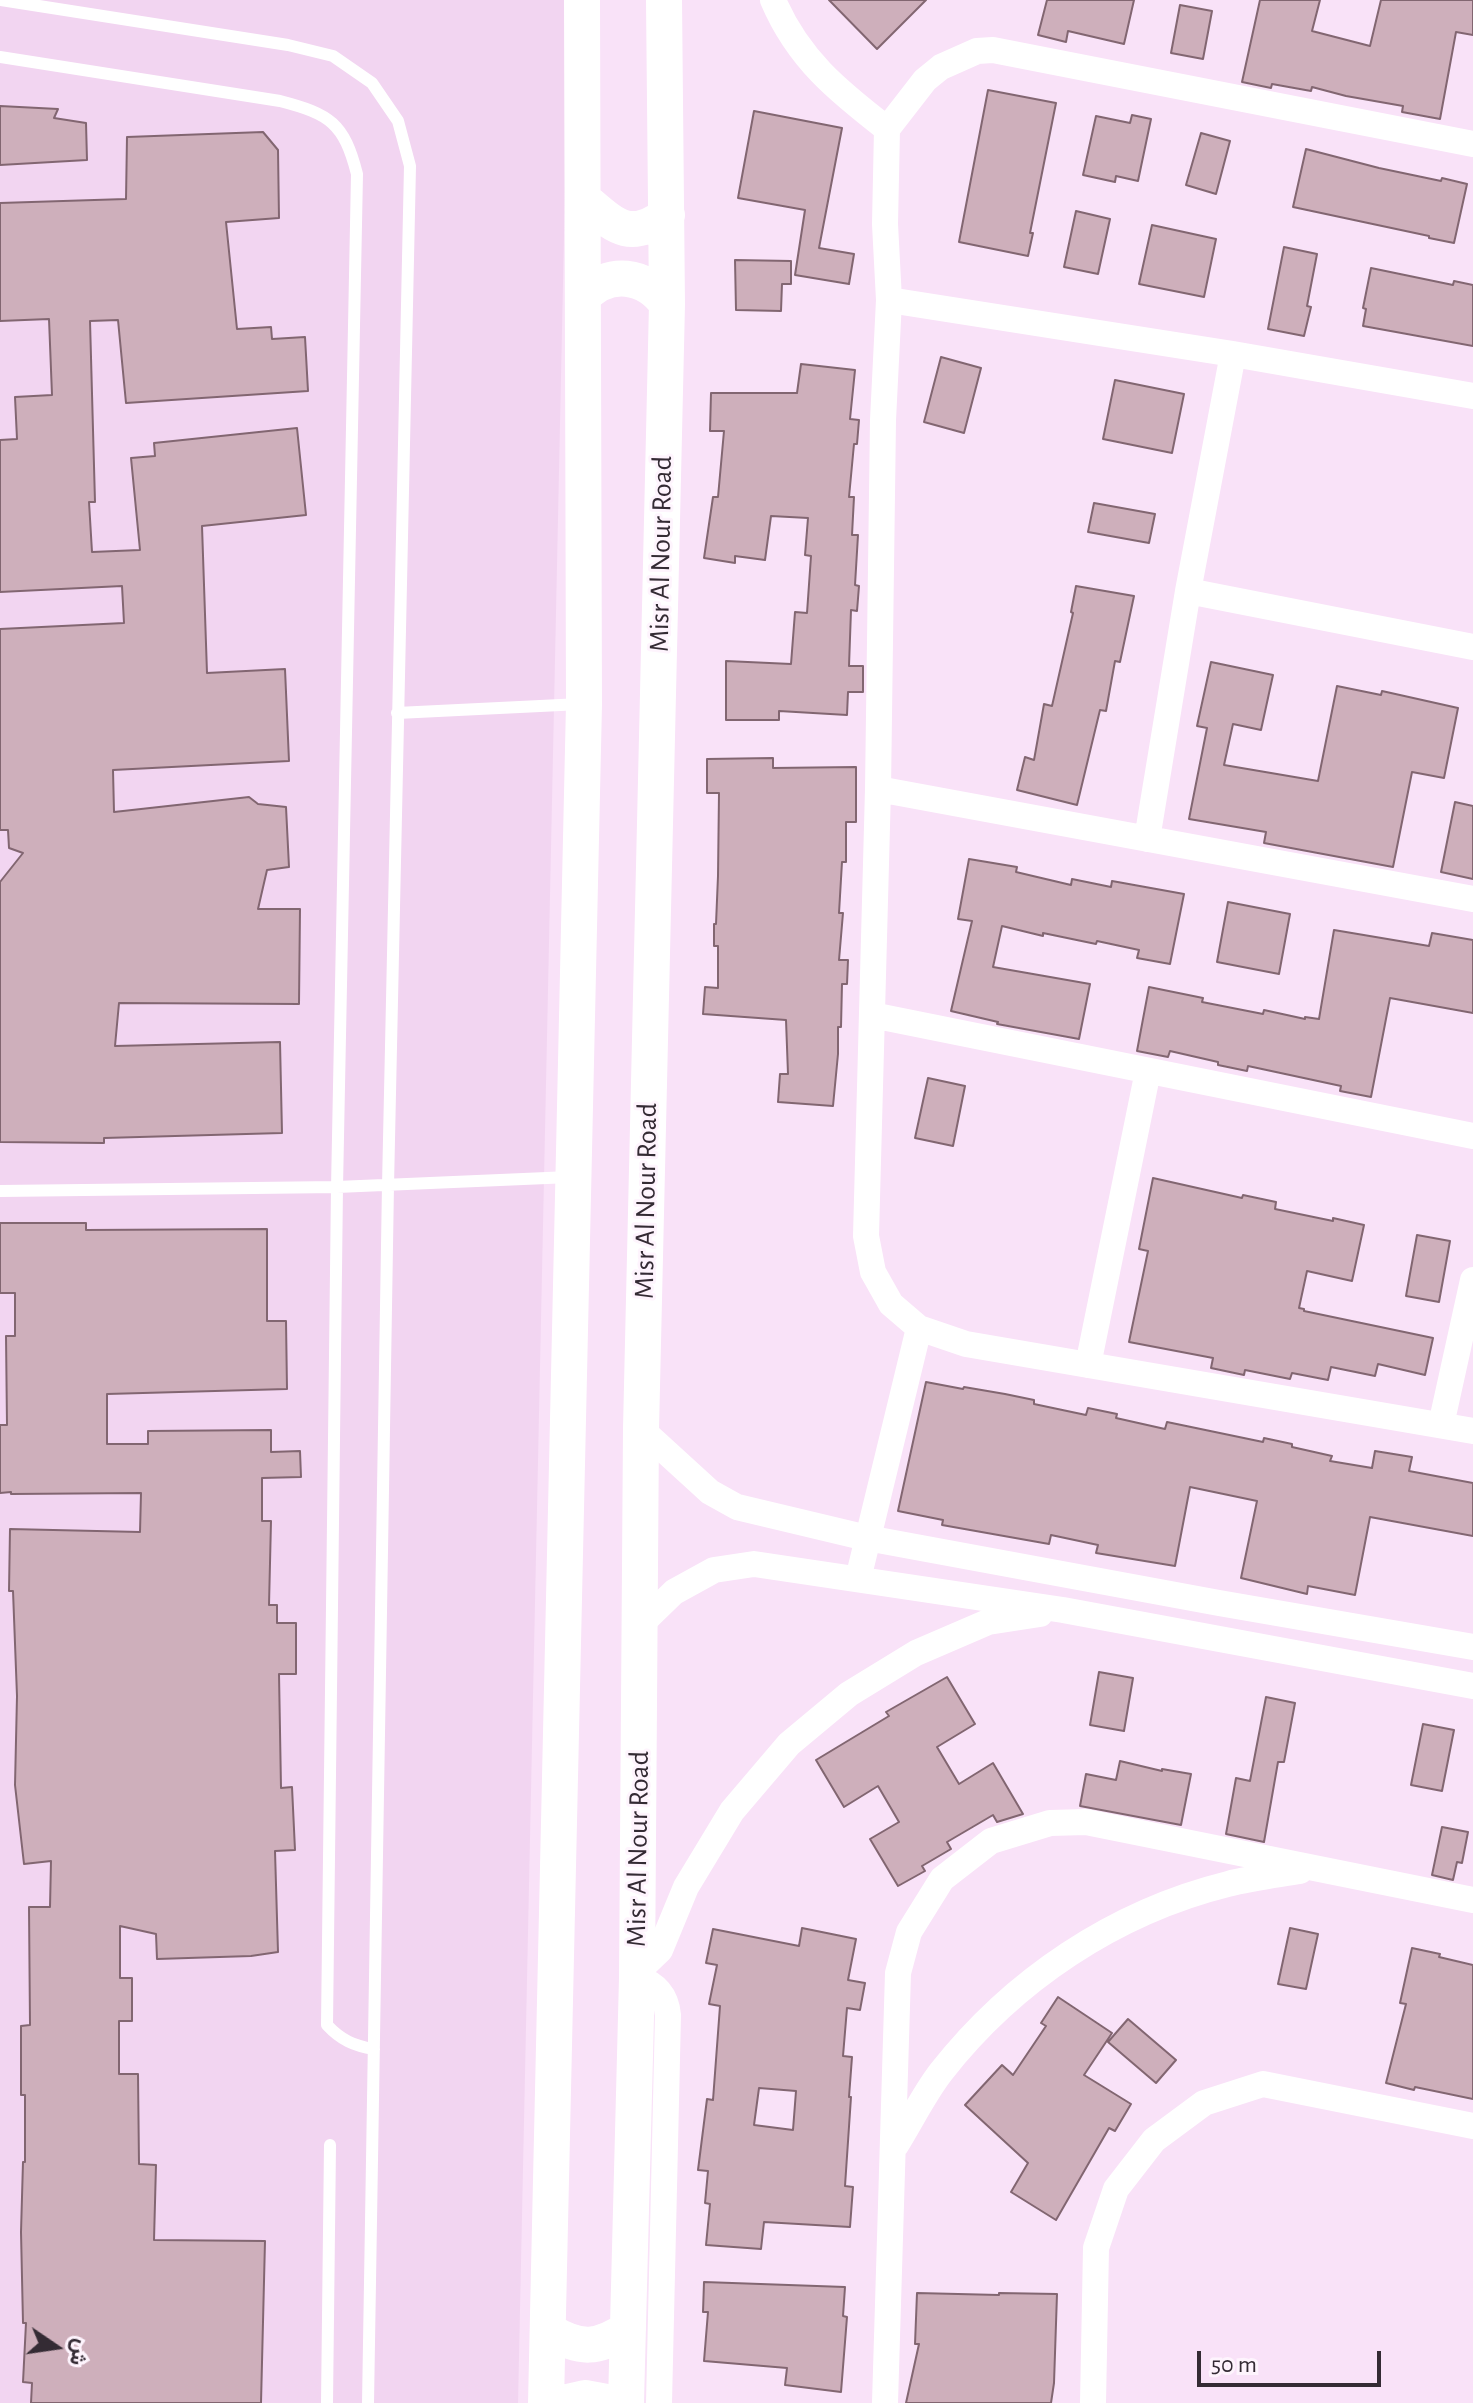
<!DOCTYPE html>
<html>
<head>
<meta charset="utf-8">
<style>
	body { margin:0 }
	#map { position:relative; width:1473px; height:2403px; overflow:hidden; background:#f9e2f8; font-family:"Alegreya Sans",Vazirmatn,sans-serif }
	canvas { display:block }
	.north { position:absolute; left:16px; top:2307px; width:80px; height:80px; -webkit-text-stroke:6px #fef4fd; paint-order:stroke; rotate:103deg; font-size:22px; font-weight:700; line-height:32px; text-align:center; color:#342b34 }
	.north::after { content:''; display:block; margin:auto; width:28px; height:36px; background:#342b34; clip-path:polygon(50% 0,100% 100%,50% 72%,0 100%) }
	.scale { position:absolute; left:1197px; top:2351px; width:184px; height:36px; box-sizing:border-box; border:4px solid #342b34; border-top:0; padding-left:10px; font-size:24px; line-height:28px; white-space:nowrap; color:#342b34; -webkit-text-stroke:6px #fef4fd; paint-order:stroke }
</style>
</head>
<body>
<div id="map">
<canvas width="1473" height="2403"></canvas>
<div class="north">ش</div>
<div class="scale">50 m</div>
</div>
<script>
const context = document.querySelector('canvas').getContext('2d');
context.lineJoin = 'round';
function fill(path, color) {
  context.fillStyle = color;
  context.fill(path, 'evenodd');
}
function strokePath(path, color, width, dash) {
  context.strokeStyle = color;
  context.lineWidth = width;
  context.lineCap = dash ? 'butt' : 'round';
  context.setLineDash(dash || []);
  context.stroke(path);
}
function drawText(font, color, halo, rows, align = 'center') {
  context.font = font + ' "Alegreya Sans",sans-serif';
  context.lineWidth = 6;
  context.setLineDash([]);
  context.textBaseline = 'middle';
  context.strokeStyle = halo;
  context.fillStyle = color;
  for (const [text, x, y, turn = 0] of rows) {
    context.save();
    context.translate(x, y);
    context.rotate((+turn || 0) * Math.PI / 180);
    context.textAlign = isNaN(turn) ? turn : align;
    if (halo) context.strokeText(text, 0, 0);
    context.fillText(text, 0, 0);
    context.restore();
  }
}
fill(new Path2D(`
	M 0,0 L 569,0 L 518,2403 L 0,2403 Z`), '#f2d5f1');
const building = new Path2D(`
	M 829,0 L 926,0 L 877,49 Z
	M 1047,0 L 1134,0 L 1124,44 L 1068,31 L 1066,42 L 1038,35 Z
	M 1260,0 L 1320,0 L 1312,31 L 1370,46 L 1381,0 L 1473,0 L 1473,35 L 1456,32 L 1440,119 L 1402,112 L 1403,106 L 1346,96 L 1312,87 L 1311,91 L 1272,84 L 1271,88 L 1242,82 Z
	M 1180,5 L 1212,11 L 1203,59 L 1171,53 Z
	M 988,90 L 1056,103 L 1030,233 L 1033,233 L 1028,256 L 959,242 Z
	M 0,106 L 58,109 L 54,118 L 86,123 L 87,160 L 0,165 Z
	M 754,111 L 842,128 L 819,248 L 854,254 L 849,284 L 795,275 L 805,210 L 738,198 Z
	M 1132,115 L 1151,119 L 1138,181 L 1116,176 L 1115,182 L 1083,175 L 1096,116 L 1130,123 Z
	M 263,132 L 278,150 L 279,218 L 226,222 L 237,329 L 271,327 L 272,339 L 305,337 L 308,391 L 126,403 L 118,320 L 90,321 L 95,502 L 89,502 L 92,552 L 140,550 L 131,458 L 155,456 L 154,443 L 297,428 L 306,515 L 202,526 L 207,673 L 285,669 L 289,761 L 113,770 L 114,812 L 249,797 L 258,804 L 286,807 L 289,867 L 267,870 L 258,909 L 300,909 L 299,1004 L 119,1003 L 115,1046 L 280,1042 L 282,1133 L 104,1138 L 104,1143 L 0,1142 L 0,882 L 23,853 L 9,848 L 8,830 L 0,830 L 0,629 L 124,623 L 122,586 L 0,592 L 0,440 L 17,439 L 15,397 L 52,395 L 49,319 L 0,321 L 0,203 L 126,199 L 127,137 Z
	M 1201,133 L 1230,141 L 1216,194 L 1186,185 Z
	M 1306,149 L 1379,168 L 1441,181 L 1442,178 L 1467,184 L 1454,243 L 1429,238 L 1429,236 L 1293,207 Z
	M 1076,211 L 1110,219 L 1098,274 L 1064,267 Z
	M 1152,225 L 1216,239 L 1204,297 L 1139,284 Z
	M 1284,247 L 1317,254 L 1307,306 L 1311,307 L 1304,336 L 1268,329 Z
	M 735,260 L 791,261 L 791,284 L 782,284 L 781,311 L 736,310 Z
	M 1371,268 L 1453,285 L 1454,281 L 1473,285 L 1473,346 L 1363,326 L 1366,309 L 1363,308 Z
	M 941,357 L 981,368 L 964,433 L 924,422 Z
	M 801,364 L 855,370 L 850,419 L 859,420 L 857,444 L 854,444 L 849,497 L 854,497 L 852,535 L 858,535 L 855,585 L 859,586 L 857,611 L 851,610 L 849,666 L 863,666 L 863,692 L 848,692 L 847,715 L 779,711 L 779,720 L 726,720 L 726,661 L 791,664 L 795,612 L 807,613 L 811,556 L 805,555 L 808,518 L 771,516 L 765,560 L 735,556 L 735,563 L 704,558 L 713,497 L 718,497 L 724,431 L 710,431 L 711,393 L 797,393 Z
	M 1115,380 L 1184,394 L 1172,453 L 1103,439 Z
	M 1094,503 L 1155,514 L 1149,543 L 1088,532 Z
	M 1076,586 L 1134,596 L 1120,662 L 1115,661 L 1106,711 L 1100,710 L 1077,805 L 1017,790 L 1025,757 L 1034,760 L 1044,704 L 1052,706 L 1073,613 L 1071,612 Z
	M 1211,662 L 1273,675 L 1261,730 L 1233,724 L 1224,765 L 1318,781 L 1337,686 L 1381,695 L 1382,691 L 1458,708 L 1444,778 L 1412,772 L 1393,867 L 1264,843 L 1266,832 L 1189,819 L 1207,728 L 1197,726 Z
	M 773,758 L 773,768 L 856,767 L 856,822 L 846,822 L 846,862 L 842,862 L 839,913 L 843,913 L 839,960 L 848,960 L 847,984 L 842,984 L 841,1027 L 838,1027 L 838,1054 L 833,1106 L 778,1102 L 780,1074 L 788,1074 L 786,1020 L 703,1014 L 705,987 L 718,988 L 718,946 L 714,946 L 714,924 L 716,924 L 718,876 L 719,793 L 707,793 L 707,759 Z
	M 1455,802 L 1473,806 L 1473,879 L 1441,872 Z
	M 969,859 L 1017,867 L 1016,872 L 1071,885 L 1072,879 L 1111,887 L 1112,881 L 1184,894 L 1170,964 L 1137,958 L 1139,950 L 1097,941 L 1096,944 L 1043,933 L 1043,936 L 1002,926 L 993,967 L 1090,984 L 1079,1039 L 997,1024 L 998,1022 L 951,1011 L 972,921 L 958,919 Z
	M 1228,902 L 1290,914 L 1279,974 L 1217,962 Z
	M 1334,930 L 1429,946 L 1432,933 L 1473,940 L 1473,1013 L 1390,998 L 1371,1097 L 1340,1091 L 1341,1086 L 1248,1066 L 1247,1071 L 1218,1065 L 1218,1062 L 1170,1051 L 1168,1057 L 1137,1051 L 1149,987 L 1203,998 L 1202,1002 L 1263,1014 L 1264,1010 L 1305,1019 L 1305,1017 L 1319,1019 Z
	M 928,1078 L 965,1086 L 953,1146 L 915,1138 Z
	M 1153,1178 L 1242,1198 L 1243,1195 L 1276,1202 L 1275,1209 L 1333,1221 L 1333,1218 L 1364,1225 L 1352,1281 L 1307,1271 L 1299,1308 L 1304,1309 L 1304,1311 L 1433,1338 L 1425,1375 L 1378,1364 L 1375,1376 L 1331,1367 L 1328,1380 L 1292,1373 L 1290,1379 L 1245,1370 L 1244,1375 L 1211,1368 L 1213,1358 L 1129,1342 L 1148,1251 L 1139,1249 Z
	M 0,1223 L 86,1223 L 86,1230 L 267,1229 L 267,1321 L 286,1321 L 287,1389 L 107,1394 L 107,1444 L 148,1444 L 148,1431 L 271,1430 L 271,1452 L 300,1451 L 301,1477 L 262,1478 L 262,1521 L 271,1521 L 269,1605 L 277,1605 L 277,1623 L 296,1623 L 296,1674 L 279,1674 L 281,1788 L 292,1787 L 295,1850 L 275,1851 L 278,1952 L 251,1956 L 157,1959 L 156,1934 L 120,1926 L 120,1978 L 132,1978 L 132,2021 L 119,2021 L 119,2074 L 138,2074 L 139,2164 L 156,2165 L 154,2240 L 265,2241 L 261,2403 L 31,2403 L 32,2383 L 23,2382 L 26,2323 L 23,2323 L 21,2232 L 23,2162 L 25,2162 L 25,2095 L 21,2095 L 21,2026 L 30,2025 L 29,1907 L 50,1907 L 51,1861 L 24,1864 L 15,1785 L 17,1696 L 13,1591 L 9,1591 L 10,1529 L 140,1532 L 141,1493 L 11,1494 L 11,1492 L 0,1493 L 0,1425 L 7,1425 L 6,1336 L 15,1336 L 15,1293 L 0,1293 Z
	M 1417,1235 L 1450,1241 L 1439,1302 L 1406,1296 Z
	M 926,1382 L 963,1389 L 964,1387 L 1005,1394 L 1034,1400 L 1034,1404 L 1086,1415 L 1088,1408 L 1117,1414 L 1116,1418 L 1165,1429 L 1167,1422 L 1263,1442 L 1264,1438 L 1292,1444 L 1292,1447 L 1332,1456 L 1330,1461 L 1372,1468 L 1375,1451 L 1412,1457 L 1409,1471 L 1473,1483 L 1473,1536 L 1370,1517 L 1355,1595 L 1308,1586 L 1307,1594 L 1241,1578 L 1257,1501 L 1190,1487 L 1175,1566 L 1096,1553 L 1098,1545 L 1051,1535 L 1049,1544 L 942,1525 L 943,1520 L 898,1511 Z
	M 1099,1672 L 1133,1678 L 1124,1731 L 1090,1725 Z
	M 947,1677 L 975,1724 L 937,1747 L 959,1784 L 993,1763 L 1023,1814 L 997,1822 L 993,1815 L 947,1842 L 951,1849 L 922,1866 L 925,1871 L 898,1886 L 870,1839 L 899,1822 L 878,1786 L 844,1807 L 816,1760 L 889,1716 L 886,1712 Z
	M 1266,1697 L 1295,1703 L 1284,1762 L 1278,1762 L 1264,1842 L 1226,1834 L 1236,1778 L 1250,1781 Z
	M 1423,1724 L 1454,1730 L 1442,1791 L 1411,1785 Z
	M 1120,1761 L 1162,1771 L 1162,1769 L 1191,1774 L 1181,1825 L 1080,1806 L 1086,1774 L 1116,1780 Z
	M 1442,1827 L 1468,1832 L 1462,1863 L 1457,1862 L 1453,1880 L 1432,1875 Z
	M 802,1928 L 856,1939 L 848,1980 L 865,1983 L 860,2010 L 847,2008 L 843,2056 L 852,2057 L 849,2097 L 851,2097 L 845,2186 L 853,2187 L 850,2227 L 764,2222 L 761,2249 L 706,2245 L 710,2204 L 705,2203 L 708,2171 L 698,2170 L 707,2099 L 713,2100 L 720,2006 L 709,2004 L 717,1965 L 706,1963 L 713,1929 L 799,1946 ZM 759,2088 L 796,2091 L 793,2130 L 754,2125 Z
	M 1290,1928 L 1318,1934 L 1306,1989 L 1278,1984 Z
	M 1412,1948 L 1440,1954 L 1439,1957 L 1473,1965 L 1473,2099 L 1415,2087 L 1414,2090 L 1386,2083 L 1406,2004 L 1400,2003 Z
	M 1058,1997 L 1112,2033 L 1084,2075 L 1131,2104 L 1115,2131 L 1109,2128 L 1056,2220 L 1011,2192 L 1028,2163 L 965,2105 L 1002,2065 L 1013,2075 L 1046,2026 L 1041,2023 Z
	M 1128,2019 L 1176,2060 L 1156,2083 L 1108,2042 Z
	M 704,2282 L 845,2287 L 843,2316 L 847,2317 L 841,2392 L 785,2385 L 787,2368 L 704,2361 L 708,2312 L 703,2312 Z
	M 917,2293 L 999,2295 L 999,2293 L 1057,2294 L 1054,2383 L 1051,2403 L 906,2403 L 919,2344 L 915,2344 Z`);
fill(building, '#ceafbb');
strokePath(building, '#826671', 2);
strokePath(new Path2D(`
	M 1,0 L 288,45 L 333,56 L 372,83 L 398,121 L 410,166 L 388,1185 L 368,2403
	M 0,57 L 280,101 C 330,114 344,123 357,174 L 337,1187 L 327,2025 C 341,2040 354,2046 374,2049
	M 397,713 L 581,704
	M 0,1191 L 337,1187 L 570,1177
	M 327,2403 L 330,2145`), '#fff', 12);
strokePath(new Path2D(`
	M 773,0 C 798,59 838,91 887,129
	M 1473,144 L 993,50 L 977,51 L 941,67 L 925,80 L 887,129 L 885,224 L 889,300 L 883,420 L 878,789 L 866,1236 L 873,1272 L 891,1304 L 919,1328 L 966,1344 L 1473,1431
	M 889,300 L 1233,354 L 1473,396
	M 1188,591 L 1473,647
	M 878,789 L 1473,899
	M 1147,839 L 1188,591 L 1233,354
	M 872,1015 L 1473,1136
	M 1088,1365 L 1148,1071
	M 1441,1425 L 1473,1280
	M 641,1429 L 710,1492 L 737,1507 L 867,1538 L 1219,1603 L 1473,1647
	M 858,1579 L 919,1328
	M 641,1624 L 674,1592 L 714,1570 L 754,1564 L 1063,1610 L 1473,1686
	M 637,1972 L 660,1950 L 686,1887 L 732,1811 L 789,1744 L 849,1694 L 916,1653 L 988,1622 L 1040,1614
	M 637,1978 C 656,1984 666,1995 668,2015 L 659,2403
	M 896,2145 C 911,2121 924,2094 941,2072 C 1013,1980 1115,1912 1228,1884 C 1251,1878 1276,1875 1300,1871
	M 885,2403 L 898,1973 L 909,1932 L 942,1879 L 991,1841 L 1050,1823 L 1086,1822 L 1473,1900
	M 1093,2403 L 1096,2248 L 1116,2189 L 1154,2140 L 1204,2103 L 1263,2084 L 1473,2126`), '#fff', 26);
strokePath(new Path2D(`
	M 583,199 C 614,225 628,243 667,215
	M 583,297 C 608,269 646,274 667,304
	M 549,2331 C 580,2350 598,2349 628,2329
	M 546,2403 L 584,704 L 582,0
	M 563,2403 L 585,2398 L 612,2403
	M 626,2403 L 637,1978 L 641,1429 L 667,304 L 664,0`), '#fff', 36);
drawText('28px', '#342b34', '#fef4fd', [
	["Misr Al Nour Road",661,554,-89],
	["Misr Al Nour Road",646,1201,-89],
	["Misr Al Nour Road",638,1849,-89]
]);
</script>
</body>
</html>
